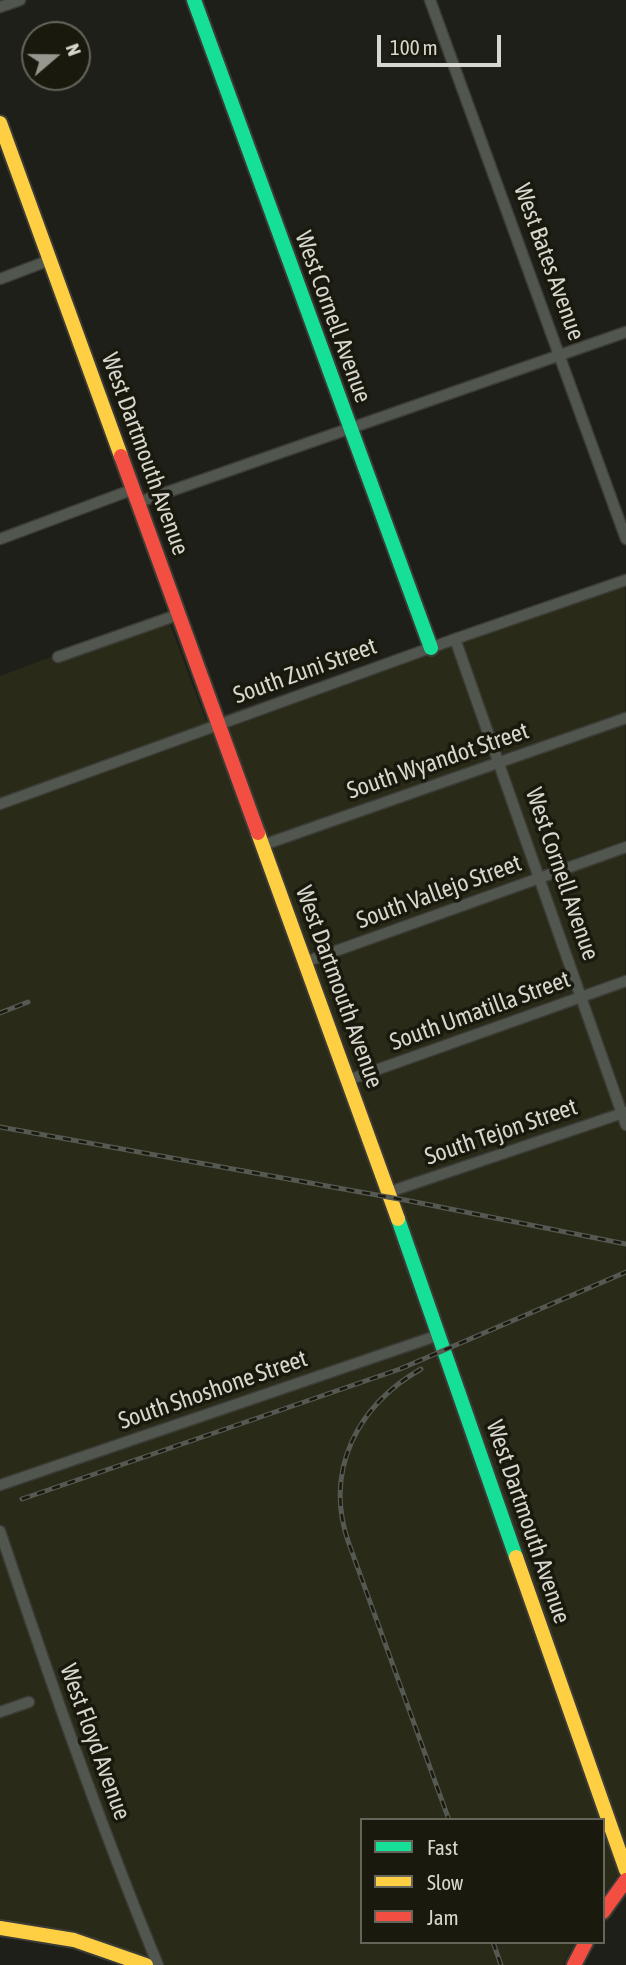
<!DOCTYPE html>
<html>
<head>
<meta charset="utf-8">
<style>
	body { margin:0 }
	#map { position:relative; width:626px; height:1965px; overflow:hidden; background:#1f1f19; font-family:"Asap Condensed",sans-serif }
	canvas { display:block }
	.legend { position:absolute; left:360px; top:1818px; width:245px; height:126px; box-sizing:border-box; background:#19190d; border:2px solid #65655b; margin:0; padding:9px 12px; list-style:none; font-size:21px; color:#d7d7cf }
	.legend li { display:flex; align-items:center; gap:14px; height:35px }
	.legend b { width:35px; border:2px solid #65655b }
	.north { position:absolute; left:21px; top:21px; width:70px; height:70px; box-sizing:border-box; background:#19190d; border:2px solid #65655b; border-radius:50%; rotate:70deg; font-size:19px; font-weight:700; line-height:28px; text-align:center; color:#d7d7cf }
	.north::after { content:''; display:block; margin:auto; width:24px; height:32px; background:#97978f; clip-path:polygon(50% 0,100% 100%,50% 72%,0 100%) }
	.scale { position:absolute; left:377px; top:35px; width:124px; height:32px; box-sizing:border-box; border:4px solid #d7d7cf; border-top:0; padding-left:9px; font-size:21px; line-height:24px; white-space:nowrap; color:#d7d7cf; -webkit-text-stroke:5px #19190d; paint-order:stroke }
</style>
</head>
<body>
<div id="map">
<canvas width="626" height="1965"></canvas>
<ul class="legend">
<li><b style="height:9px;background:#16e098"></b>Fast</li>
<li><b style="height:9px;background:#ffcf43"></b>Slow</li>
<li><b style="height:9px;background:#f24e42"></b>Jam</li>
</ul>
<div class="north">N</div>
<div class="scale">100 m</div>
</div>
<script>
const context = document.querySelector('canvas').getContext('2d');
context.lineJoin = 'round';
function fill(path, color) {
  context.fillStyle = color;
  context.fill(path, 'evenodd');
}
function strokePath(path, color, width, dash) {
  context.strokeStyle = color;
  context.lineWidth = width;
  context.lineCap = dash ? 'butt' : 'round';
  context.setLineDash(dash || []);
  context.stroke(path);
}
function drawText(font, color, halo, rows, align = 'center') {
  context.font = font + ' "Asap Condensed",sans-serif';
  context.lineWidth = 7;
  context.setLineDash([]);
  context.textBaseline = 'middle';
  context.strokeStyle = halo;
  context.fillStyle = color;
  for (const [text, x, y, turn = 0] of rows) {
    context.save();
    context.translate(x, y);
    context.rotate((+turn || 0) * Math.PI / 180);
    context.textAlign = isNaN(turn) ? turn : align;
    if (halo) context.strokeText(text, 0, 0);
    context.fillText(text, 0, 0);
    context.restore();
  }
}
fill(new Path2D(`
	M 625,574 L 626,1864 L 603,1895 L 603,1820 L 362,1820 L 362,1942 L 575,1942 L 563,1965 L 166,1965 L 90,1938 L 0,1923 L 0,676 L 166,614 L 206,721 Z`), '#2a2a19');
const street = new Path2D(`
	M 430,0 L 626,539
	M 0,7 L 20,0
	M 0,279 L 50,260
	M 139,502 L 626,332
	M 0,539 L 134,489
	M 455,639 L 626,1125
	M 58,657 L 180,614
	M 0,804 L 455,639 L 626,580
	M 263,845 L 626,718
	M 305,962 L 626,847
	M 348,1080 L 626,981
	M 389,1192 L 626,1112
	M 0,1485 L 439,1335
	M 0,1531 C 49,1677 99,1822 158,1965
	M 0,1712 L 29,1702`);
const fast = new Path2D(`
	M 194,0 L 431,648
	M 398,1219 L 516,1557`);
const slow = new Path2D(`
	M 0,123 L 121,456
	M 258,833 L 398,1219
	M 516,1557 L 626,1870
	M 0,1928 L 74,1940 L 146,1965`);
const jam = new Path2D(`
	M 121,456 L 258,833
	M 603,1912 L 626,1880
	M 574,1965 L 586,1942`);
strokePath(street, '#3c3c37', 13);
strokePath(fast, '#3c3c37', 18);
strokePath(slow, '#3c3c37', 18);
strokePath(jam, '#3c3c37', 18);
strokePath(street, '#51574e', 10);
strokePath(fast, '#16e098', 14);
strokePath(slow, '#ffcf43', 14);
strokePath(jam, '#f24e42', 14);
const rail = new Path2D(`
	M 0,1013 L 28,1002
	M 0,1127 L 410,1201 L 626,1244
	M 421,1369 C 358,1405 324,1469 348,1541 L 449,1820
	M 22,1499 L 400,1369 L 626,1272
	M 493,1942 L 501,1965`);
strokePath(rail, '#565952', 5);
strokePath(rail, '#19190d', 2.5, [8]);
drawText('24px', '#d7d7cf', '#19190d', [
	["West Bates Avenue",549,262,70],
	["West Cornell Avenue",333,317,70],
	["West Dartmouth Avenue",145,454,70],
	["South Zuni Street",305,671,-20],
	["South Wyandot Street",438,761,-19],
	["West Cornell Avenue",562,874,71],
	["South Vallejo Street",439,892,-20],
	["West Dartmouth Avenue",339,987,70],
	["South Umatilla Street",480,1011,-20],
	["South Tejon Street",501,1132,-19],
	["South Shoshone Street",213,1390,-19],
	["West Dartmouth Avenue",528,1522,71],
	["West Floyd Avenue",95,1742,70]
]);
</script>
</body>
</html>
